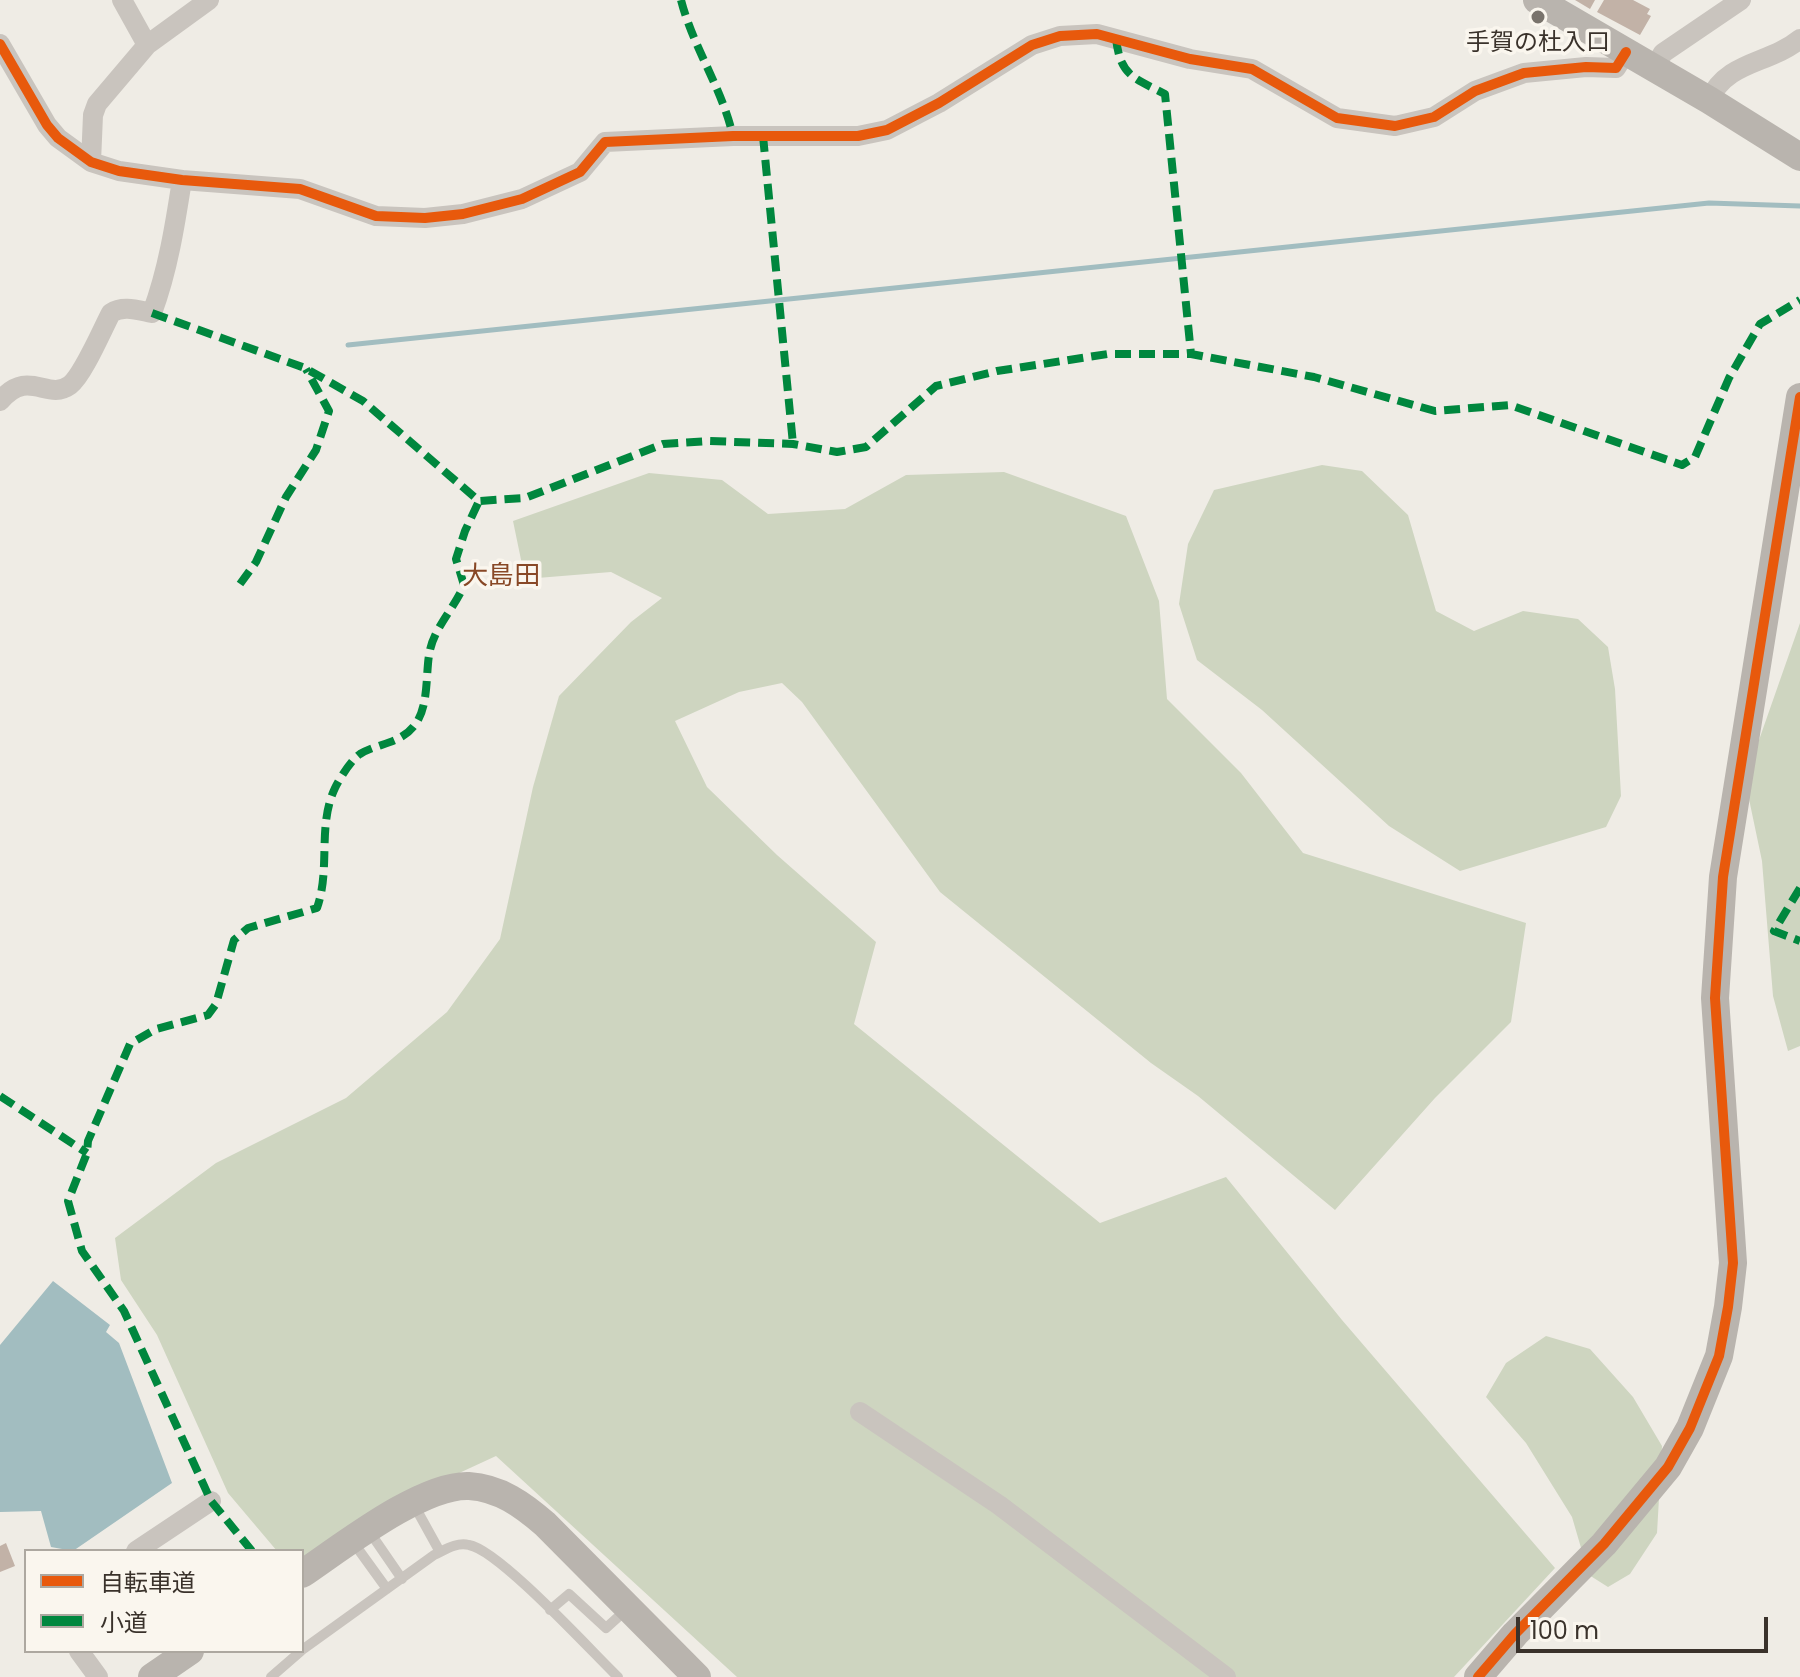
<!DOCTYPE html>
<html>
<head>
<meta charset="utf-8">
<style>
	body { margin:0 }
	#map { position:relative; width:1800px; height:1677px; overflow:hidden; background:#efece5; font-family:Poppins,"Noto Sans JP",sans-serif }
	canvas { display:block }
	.legend { position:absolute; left:24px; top:1549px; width:280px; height:104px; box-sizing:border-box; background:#faf6ee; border:2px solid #ada8a0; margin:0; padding:10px 14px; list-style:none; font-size:24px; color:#3a322b }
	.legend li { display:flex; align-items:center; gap:16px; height:40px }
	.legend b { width:40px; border:2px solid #ada8a0 }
	.scale { position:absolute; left:1516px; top:1617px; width:252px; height:36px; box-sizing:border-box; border:4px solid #3a322b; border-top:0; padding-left:10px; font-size:24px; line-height:28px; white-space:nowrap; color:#3a322b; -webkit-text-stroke:6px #faf6ee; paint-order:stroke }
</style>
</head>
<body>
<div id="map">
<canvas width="1800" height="1677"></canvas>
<ul class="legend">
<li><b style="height:10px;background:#e8590c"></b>自転車道</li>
<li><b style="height:10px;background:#00873e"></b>小道</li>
</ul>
<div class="scale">100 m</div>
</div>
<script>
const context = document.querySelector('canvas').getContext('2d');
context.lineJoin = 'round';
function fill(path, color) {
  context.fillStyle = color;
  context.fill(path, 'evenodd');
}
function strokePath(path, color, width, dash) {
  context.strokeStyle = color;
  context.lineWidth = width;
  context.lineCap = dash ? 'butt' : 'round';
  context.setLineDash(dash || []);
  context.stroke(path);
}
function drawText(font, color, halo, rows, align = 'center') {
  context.font = font + ' Poppins,"Noto Sans JP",sans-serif';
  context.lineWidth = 7;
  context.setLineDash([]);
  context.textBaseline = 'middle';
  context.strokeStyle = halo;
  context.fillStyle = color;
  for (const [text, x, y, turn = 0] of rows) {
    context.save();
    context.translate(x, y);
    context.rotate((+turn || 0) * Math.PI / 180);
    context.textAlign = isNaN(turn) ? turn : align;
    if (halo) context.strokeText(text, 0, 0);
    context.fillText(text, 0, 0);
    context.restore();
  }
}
fill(new Path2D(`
	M 1322,465 L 1362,471 L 1408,515 L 1436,611 L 1474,631 L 1523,611 L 1578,619 L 1608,647 L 1615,689 L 1621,796 L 1606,827 L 1460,871 L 1389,826 L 1262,710 L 1197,660 L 1179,604 L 1188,544 L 1214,490 Z
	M 1004,472 L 1126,516 L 1159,601 L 1167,699 L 1241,773 L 1303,853 L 1526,923 L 1511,1022 L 1435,1098 L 1335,1210 L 1198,1096 L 1151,1063 L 940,892 L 802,702 L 782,683 L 739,692 L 675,721 L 707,787 L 777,855 L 876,942 L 854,1024 L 1100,1223 L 1226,1177 L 1342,1320 L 1555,1568 L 1454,1677 L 737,1677 L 496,1456 L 403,1499 L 302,1563 L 302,1551 L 277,1551 L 228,1493 L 157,1335 L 121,1280 L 115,1238 L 216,1163 L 346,1098 L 447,1012 L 500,939 L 533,787 L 559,696 L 631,622 L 662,598 L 611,572 L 525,579 L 513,521 L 649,473 L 722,480 L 768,514 L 845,509 L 906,475 Z
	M 1800,623 L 1800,1046 L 1788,1051 L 1773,996 L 1762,861 L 1745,780 Z
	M 1546,1336 L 1590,1349 L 1633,1397 L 1662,1446 L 1657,1533 L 1630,1574 L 1608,1587 L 1589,1575 L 1572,1517 L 1526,1443 L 1486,1397 L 1506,1363 Z`), '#ced5c0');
fill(new Path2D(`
	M 53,1281 L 110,1325 L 106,1332 L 119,1343 L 172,1483 L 73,1551 L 51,1547 L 41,1511 L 0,1512 L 0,1345 Z`), '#a2bdc0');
strokePath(new Path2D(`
	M 348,345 L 1709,203 L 1800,206`), '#a2bdc0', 5);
fill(new Path2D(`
	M 1575,0 L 1595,0 L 1590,9 Z
	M 1604,0 L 1633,0 L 1650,9 L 1647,14 L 1651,16 L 1640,35 L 1597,12 Z
	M 6,1543 L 15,1566 L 0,1572 L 0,1546 Z`), '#c2b2a7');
strokePath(new Path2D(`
	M 414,1505 L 440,1552
	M 369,1531 L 402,1579
	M 353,1542 L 387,1589
	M 550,1610 L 569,1594 L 606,1628 L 627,1609
	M 302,1650 L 434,1555 C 445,1550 456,1542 469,1545 C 499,1550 591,1651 618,1677
	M 271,1677 L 301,1651`), '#c9c4be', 10);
strokePath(new Path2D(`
	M 0,44 L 47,125 L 58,138 L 91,162 L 119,171 L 182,180 L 300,189 L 376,216 L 425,218 L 463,214 L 522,199 L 580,172 L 605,142 L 733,136 L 858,136 L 887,130 L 939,103 L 1032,45 L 1060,36 L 1097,34 L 1190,59 L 1252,69 L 1337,118 L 1395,126 L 1434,117 L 1475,91 L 1524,73 L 1586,67 L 1616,68 L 1626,52
	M 147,45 L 209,0
	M 1654,68 L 1663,53 L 1741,0
	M 1709,100 C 1728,60 1768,65 1800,39
	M 91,162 L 93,115 L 97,104 L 147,45 L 122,0
	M 0,401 C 29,367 47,402 70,385 C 83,375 102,330 111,313 C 123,305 137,310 152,313 C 168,270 175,225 182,180
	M 860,1412 L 999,1505 L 1226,1677
	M 136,1551 L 211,1501
	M 79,1651 L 98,1677`), '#c9c4be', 20);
strokePath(new Path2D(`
	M 1537,0 L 1709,100 L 1800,157
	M 302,1574 C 342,1547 422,1484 469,1486 C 500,1488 523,1505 545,1524 L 697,1677
	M 152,1677 L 190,1651
	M 1478,1677 L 1515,1634 L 1604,1544 L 1668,1467 L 1690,1428 L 1719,1356 L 1728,1307 L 1733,1263 L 1715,998 L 1723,877 L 1800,397`), '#b9b4ae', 28);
strokePath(new Path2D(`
	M 681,0 C 693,47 722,88 733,136
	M 1116,38 C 1120,76 1134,78 1165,94 L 1191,354
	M 763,136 L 793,444
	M 152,313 L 305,368 L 363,401 L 479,501 L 525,498 L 663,444 L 709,441 L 793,444 L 837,452 L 866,447 L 936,386 L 997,371 L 1108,354 L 1191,354 L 1314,377 L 1435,411 L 1510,405 L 1682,465 L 1695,457 L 1729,378 L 1760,324 L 1800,300
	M 240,584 L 256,562 L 286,497 L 316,450 L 329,411 L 306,369
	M 1800,888 L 1774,931 L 1800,941
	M 0,1096 L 87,1153
	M 252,1551 L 211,1501 L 124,1311 L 82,1251 L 68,1201 L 87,1153 L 88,1141 L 130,1044 L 156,1029 L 208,1015 L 216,1004 L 234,940 L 248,928 L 317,908 C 331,868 317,826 335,788 C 340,778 351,760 360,754 C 378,743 400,744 414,726 C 430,707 425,671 430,650 C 435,627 455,607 464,585 L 456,559 L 465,531 L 479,501`), '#00873e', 8, [16, 8]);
strokePath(new Path2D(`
	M 0,44 L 47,125 L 58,138 L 91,162 L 119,171 L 182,180 L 300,189 L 376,216 L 425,218 L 463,214 L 522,199 L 580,172 L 605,142 L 733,136 L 858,136 L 887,130 L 939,103 L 1032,45 L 1060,36 L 1097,34 L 1190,59 L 1252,69 L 1337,118 L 1395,126 L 1434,117 L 1475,91 L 1524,73 L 1586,67 L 1616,68 L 1626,52
	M 1478,1677 L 1515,1634 L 1604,1544 L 1668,1467 L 1690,1428 L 1719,1356 L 1728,1307 L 1733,1263 L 1715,998 L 1723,877 L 1800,397`), '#e8590c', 10);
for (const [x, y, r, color] of [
	[1538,17,8,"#79736c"]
]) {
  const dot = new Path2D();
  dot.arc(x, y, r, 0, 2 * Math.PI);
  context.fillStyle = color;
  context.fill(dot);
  strokePath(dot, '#faf6ee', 3);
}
drawText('24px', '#3a322b', '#faf6ee', [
	["手賀の杜入口",1538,44]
]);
drawText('26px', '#884826', '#faf6ee', [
	["大島田",501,577]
]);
</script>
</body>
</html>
